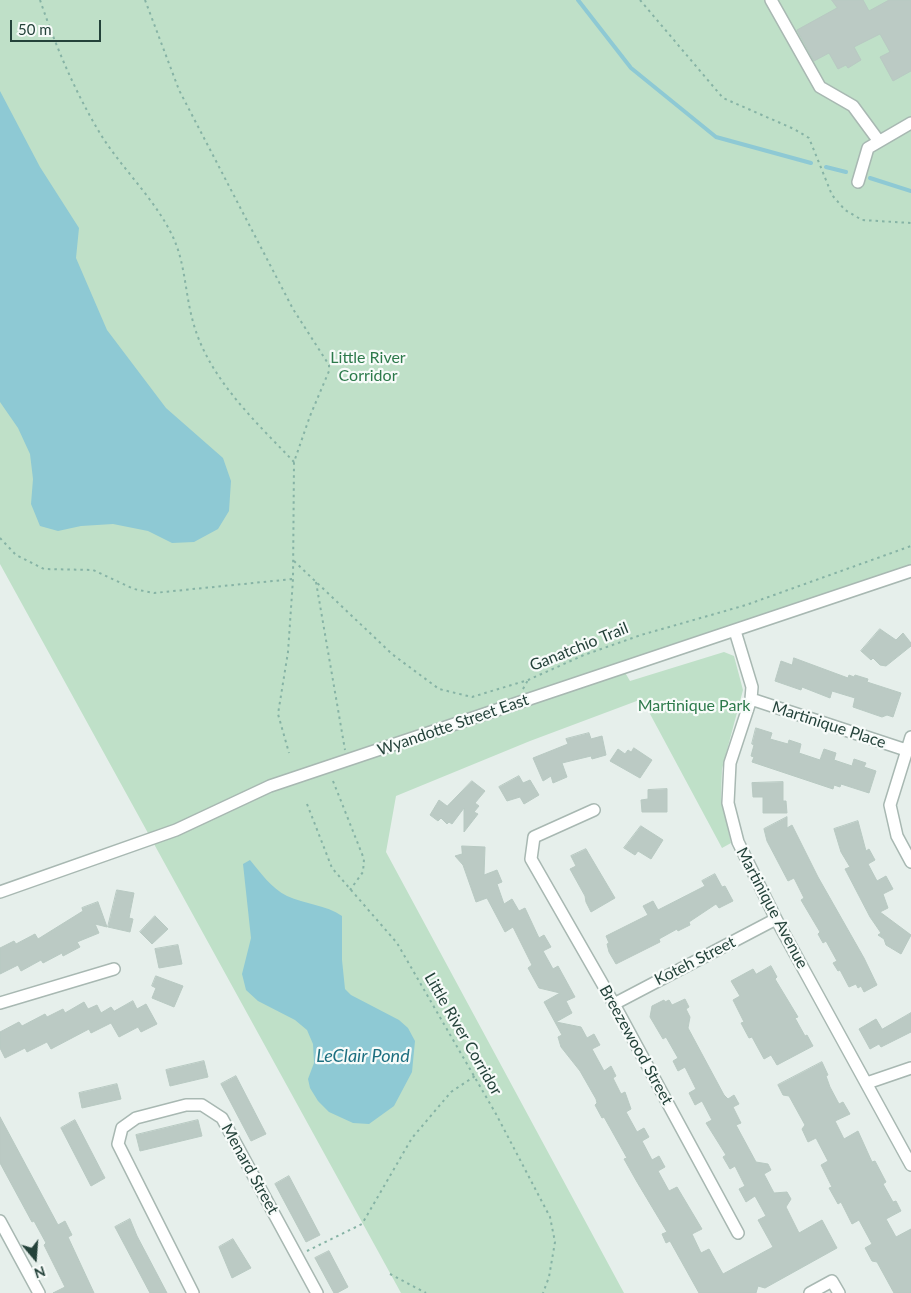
<!DOCTYPE html>
<html>
<head>
<meta charset="utf-8">
<style>
	body { margin:0 }
	#map { position:relative; width:911px; height:1293px; overflow:hidden; background:#e6efeb; font-family:Lato,sans-serif }
	canvas { display:block }
	.north { position:absolute; left:10px; top:1233px; width:50px; height:50px; -webkit-text-stroke:4px #f7fbf9; paint-order:stroke; rotate:162deg; font-size:14px; font-weight:700; line-height:20px; text-align:center; color:#24423a }
	.north::after { content:''; display:block; margin:auto; width:18px; height:22px; background:#24423a; clip-path:polygon(50% 0,100% 100%,50% 72%,0 100%) }
	.scale { position:absolute; left:10px; top:20px; width:91px; height:22px; box-sizing:border-box; border:2px solid #24423a; border-top:0; padding-left:6px; font-size:15px; line-height:18px; white-space:nowrap; color:#24423a; -webkit-text-stroke:4px #f7fbf9; paint-order:stroke }
</style>
</head>
<body>
<div id="map">
<canvas width="911" height="1293"></canvas>
<div class="north">N</div>
<div class="scale">50 m</div>
</div>
<script>
const context = document.querySelector('canvas').getContext('2d');
context.lineJoin = 'round';
function fill(path, color) {
  context.fillStyle = color;
  context.fill(path, 'evenodd');
}
function strokePath(path, color, width, dash) {
  context.strokeStyle = color;
  context.lineWidth = width;
  context.lineCap = dash ? 'butt' : 'round';
  context.setLineDash(dash || []);
  context.stroke(path);
}
function drawText(font, color, halo, rows, align = 'center') {
  context.font = font + ' Lato,sans-serif';
  context.lineWidth = 4.5;
  context.setLineDash([]);
  context.textBaseline = 'middle';
  context.strokeStyle = halo;
  context.fillStyle = color;
  for (const [text, x, y, turn = 0] of rows) {
    context.save();
    context.translate(x, y);
    context.rotate((+turn || 0) * Math.PI / 180);
    context.textAlign = isNaN(turn) ? turn : align;
    if (halo) context.strokeText(text, 0, 0);
    context.fillText(text, 0, 0);
    context.restore();
  }
}
fill(new Path2D(`
	M 0,0 L 911,0 L 911,571 L 623,669 L 630,681 L 724,652 L 734,656 L 743,690 L 722,769 L 721,798 L 731,843 L 722,848 L 642,699 L 530,741 L 396,796 L 386,852 L 624,1293 L 401,1293 L 0,564 Z`), '#bfe0c8');
fill(new Path2D(`
	M 0,91 L 40,167 L 79,228 L 76,258 L 107,330 L 166,408 L 223,458 L 231,481 L 229,511 L 218,529 L 194,542 L 172,543 L 148,531 L 113,524 L 81,526 L 58,531 L 40,526 L 31,504 L 33,479 L 30,454 L 18,428 L 0,402 Z
	M 250,860 C 261,873 271,888 287,896 C 305,904 326,905 342,916 L 342,960 L 345,989 L 351,995 L 399,1020 L 408,1028 L 415,1041 L 412,1072 L 394,1106 L 369,1124 L 353,1123 L 329,1112 L 318,1101 L 310,1088 L 308,1079 L 314,1063 L 313,1044 L 307,1030 L 295,1020 L 258,1001 L 246,990 L 242,974 L 251,938 L 243,864 Z`), '#8ec9d4');
strokePath(new Path2D(`
	M 578,0 L 631,68 L 716,137 L 811,163
	M 826,167 L 846,172
	M 870,178 L 911,191`), '#8ec9d4', 4);
const building = new Path2D(`
	M 832,0 L 863,0 L 869,11 L 889,0 L 911,0 L 911,71 L 893,81 L 880,57 L 890,52 L 880,34 L 854,47 L 861,60 L 848,68 L 846,65 L 838,69 L 829,53 L 814,61 L 797,30 L 837,8 Z
	M 880,629 L 896,640 L 903,633 L 911,643 L 911,646 L 886,666 L 880,665 L 873,658 L 871,660 L 861,651 Z
	M 794,658 L 848,678 L 849,675 L 854,677 L 855,675 L 868,679 L 867,682 L 901,693 L 893,717 L 887,715 L 882,717 L 853,707 L 855,698 L 832,691 L 830,698 L 802,687 L 801,690 L 775,681 L 781,661 L 792,665 Z
	M 756,728 L 772,733 L 770,739 L 788,744 L 789,740 L 801,744 L 799,753 L 820,760 L 824,749 L 836,753 L 834,760 L 852,766 L 854,759 L 866,763 L 864,767 L 876,771 L 869,793 L 841,784 L 840,787 L 834,785 L 833,789 L 752,762 L 754,757 L 751,756 L 754,745 L 752,744 Z
	M 589,733 L 591,739 L 602,736 L 606,755 L 592,759 L 591,756 L 562,763 L 567,777 L 553,783 L 551,776 L 543,781 L 533,758 L 568,744 L 566,739 Z
	M 634,748 L 652,760 L 640,778 L 610,761 L 618,749 L 625,754 L 628,750 L 631,752 Z
	M 519,776 L 523,783 L 530,780 L 539,795 L 524,804 L 520,797 L 507,801 L 499,787 Z
	M 472,781 L 485,791 L 475,803 L 479,806 L 474,812 L 478,814 L 464,832 L 464,808 L 452,824 L 449,822 L 447,824 L 441,818 L 438,821 L 430,815 L 439,800 L 447,806 Z
	M 783,782 L 783,801 L 786,801 L 787,813 L 763,813 L 763,797 L 753,797 L 752,783 Z
	M 667,789 L 667,812 L 642,812 L 641,800 L 648,799 L 648,790 Z
	M 787,817 L 787,828 L 792,825 L 818,877 L 864,958 L 877,985 L 864,992 L 861,986 L 858,988 L 856,984 L 849,987 L 840,970 L 838,971 L 833,963 L 837,961 L 826,941 L 823,943 L 818,934 L 820,932 L 801,900 L 804,898 L 794,878 L 788,881 L 767,841 L 764,829 Z
	M 858,821 L 866,851 L 869,849 L 875,860 L 868,864 L 877,881 L 886,876 L 893,889 L 883,894 L 888,908 L 880,912 L 911,935 L 901,954 L 886,945 L 884,939 L 878,935 L 881,933 L 870,917 L 845,869 L 850,867 L 841,852 L 834,829 Z
	M 641,826 L 663,840 L 651,859 L 638,851 L 635,855 L 624,848 Z
	M 462,846 L 485,847 L 484,875 L 497,870 L 502,882 L 497,884 L 504,904 L 512,899 L 519,911 L 525,908 L 539,938 L 544,935 L 551,947 L 543,951 L 553,969 L 558,966 L 575,997 L 566,1001 L 572,1013 L 556,1022 L 581,1027 L 587,1038 L 594,1034 L 600,1045 L 592,1049 L 604,1071 L 611,1066 L 616,1076 L 613,1078 L 621,1094 L 625,1092 L 631,1109 L 626,1112 L 637,1132 L 644,1128 L 649,1137 L 642,1141 L 652,1160 L 659,1156 L 665,1167 L 658,1171 L 669,1191 L 677,1187 L 702,1229 L 692,1234 L 701,1253 L 709,1249 L 723,1274 L 773,1247 L 758,1220 L 766,1216 L 755,1196 L 746,1202 L 739,1189 L 745,1186 L 735,1166 L 730,1169 L 723,1157 L 726,1155 L 706,1123 L 712,1120 L 702,1101 L 695,1105 L 689,1093 L 696,1089 L 685,1067 L 678,1071 L 673,1061 L 678,1058 L 666,1037 L 663,1039 L 650,1017 L 652,1006 L 664,1000 L 665,1002 L 669,1000 L 672,1005 L 685,999 L 689,1007 L 686,1009 L 690,1017 L 688,1028 L 724,1095 L 728,1099 L 734,1095 L 739,1104 L 733,1107 L 741,1123 L 736,1125 L 756,1162 L 768,1164 L 771,1170 L 764,1174 L 774,1193 L 787,1192 L 791,1199 L 786,1207 L 799,1233 L 822,1220 L 837,1248 L 765,1288 L 758,1286 L 756,1293 L 699,1293 L 670,1241 L 666,1243 L 662,1234 L 667,1232 L 637,1182 L 624,1159 L 627,1158 L 604,1117 L 602,1118 L 595,1105 L 597,1103 L 596,1099 L 580,1071 L 561,1047 L 558,1037 L 562,1035 L 544,1002 L 560,993 L 539,988 L 528,968 L 532,965 L 513,927 L 505,932 L 487,898 L 476,902 L 463,865 L 455,856 L 462,854 Z
	M 586,849 L 615,898 L 591,912 L 586,902 L 585,896 L 570,869 L 576,866 L 571,856 Z
	M 715,874 L 722,887 L 725,886 L 733,901 L 719,908 L 716,904 L 689,922 L 690,925 L 678,931 L 677,929 L 659,939 L 660,942 L 616,964 L 609,952 L 607,944 L 609,943 L 606,936 L 648,915 L 643,906 L 653,901 L 658,910 L 705,886 L 702,881 Z
	M 117,890 L 134,893 L 129,918 L 133,919 L 130,932 L 108,927 Z
	M 98,902 L 107,927 L 95,924 L 99,933 L 77,942 L 80,947 L 63,956 L 62,953 L 43,963 L 41,960 L 21,971 L 18,965 L 0,974 L 0,948 L 14,941 L 16,944 L 35,934 L 38,939 L 83,911 L 82,908 Z
	M 155,916 L 168,929 L 152,944 L 140,932 Z
	M 178,945 L 182,964 L 159,968 L 155,949 Z
	M 771,966 L 777,977 L 775,979 L 798,1017 L 795,1018 L 805,1036 L 807,1035 L 813,1046 L 777,1065 L 771,1055 L 764,1059 L 752,1037 L 749,1038 L 741,1023 L 744,1022 L 733,1000 L 740,996 L 731,981 L 753,969 L 756,974 Z
	M 156,976 L 183,986 L 174,1007 L 152,998 L 156,988 L 152,986 Z
	M 133,1001 L 137,1009 L 146,1004 L 157,1024 L 141,1032 L 138,1027 L 119,1037 L 111,1023 L 91,1033 L 89,1029 L 51,1049 L 47,1042 L 27,1052 L 25,1048 L 5,1058 L 0,1048 L 0,1032 L 19,1022 L 22,1026 L 45,1014 L 47,1017 L 63,1009 L 65,1013 L 84,1002 L 88,1009 L 97,1005 L 101,1013 L 111,1007 L 114,1011 Z
	M 911,1013 L 911,1032 L 881,1047 L 879,1044 L 870,1049 L 859,1029 L 876,1019 L 882,1029 Z
	M 204,1061 L 208,1077 L 170,1086 L 166,1070 Z
	M 822,1062 L 828,1075 L 826,1076 L 830,1087 L 839,1104 L 843,1102 L 850,1114 L 835,1121 L 844,1139 L 858,1131 L 872,1162 L 875,1161 L 886,1182 L 883,1184 L 893,1202 L 896,1201 L 901,1211 L 886,1219 L 896,1237 L 911,1229 L 911,1293 L 894,1293 L 877,1262 L 872,1261 L 865,1248 L 872,1244 L 859,1220 L 852,1224 L 841,1202 L 838,1204 L 829,1188 L 832,1187 L 821,1165 L 828,1161 L 816,1138 L 808,1142 L 802,1129 L 805,1125 L 789,1096 L 783,1095 L 778,1085 Z
	M 236,1076 L 266,1134 L 251,1141 L 221,1084 Z
	M 117,1084 L 121,1099 L 82,1108 L 79,1093 Z
	M 0,1117 L 58,1225 L 65,1221 L 72,1235 L 68,1237 L 94,1293 L 53,1293 L 65,1287 L 44,1245 L 46,1243 L 34,1221 L 32,1222 L 0,1163 Z
	M 75,1120 L 105,1178 L 91,1186 L 61,1128 Z
	M 198,1120 L 202,1136 L 140,1151 L 136,1135 Z
	M 289,1176 L 320,1235 L 306,1242 L 275,1184 Z
	M 130,1219 L 137,1236 L 167,1293 L 150,1293 L 115,1227 Z
	M 233,1239 L 251,1268 L 232,1278 L 219,1247 Z
	M 329,1251 L 348,1287 L 337,1293 L 334,1293 L 315,1258 Z`);
fill(building, '#bbcac4');
strokePath(building, '#b8c9c2', 1);
const minor = new Path2D(`
	M 771,0 L 820,87 L 853,106 L 878,140
	M 858,182 L 868,148 L 911,123
	M 735,631 L 752,687 L 751,699 L 730,763 L 728,803 L 738,842 L 776,919 L 911,1165
	M 751,699 L 906,750
	M 911,737 L 890,805 L 897,836 L 911,862
	M 594,810 L 534,837 L 531,859 L 614,1004 L 738,1233
	M 0,892 L 176,830 L 270,786 L 911,571
	M 0,1003 L 114,969
	M 614,1004 L 776,919
	M 867,1083 L 911,1068
	M 0,1221 L 39,1293
	M 193,1293 L 118,1144 L 122,1128 L 136,1118 L 186,1105 L 202,1105 L 222,1118 L 317,1293
	M 810,1293 L 832,1281 L 839,1293`);
strokePath(minor, '#a8b8b2', 14);
strokePath(new Path2D(`
	M 40,0 C 56,47 75,92 101,135 C 123,170 155,199 173,237 C 185,263 185,291 192,318 C 206,376 255,421 294,462
	M 145,0 L 179,90 L 293,309 L 329,365 L 329,371 L 310,416 L 294,462 L 293,579 L 288,652 L 278,714 L 289,753
	M 640,0 L 723,98 L 794,129 L 809,138 L 832,195 L 845,210 L 862,220 L 911,223
	M 0,538 L 16,555 L 44,569 L 93,570 L 134,589 L 154,593 L 293,579
	M 294,561 L 392,654 L 439,689 L 472,697 L 528,680 L 584,655 L 641,635 L 746,605 L 911,546
	M 316,582 L 345,750
	M 523,689 L 528,680
	M 333,781 L 364,859 L 363,872 L 350,890
	M 307,804 L 332,868 L 397,943 L 496,1114 L 550,1217 L 555,1242 L 549,1277 L 543,1293
	M 307,1251 L 362,1224 L 412,1138 L 451,1092 L 475,1076
	M 390,1274 L 426,1293`), '#86b3a5', 2, [2.5, 4]);
strokePath(minor, '#fff', 11);
drawText('16px', '#2d7a4b', '#f7fbf9', [
	["Little River",368,358],
	["Corridor",368,376],
	["Martinique Park",694,706]
]);
drawText('16px', '#24423a', '#f7fbf9', [
	["Ganatchio Trail",579,647,-22],
	["Wyandotte Street East",453,725,-19],
	["Martinique Place",829,725,18],
	["Martinique Avenue",772,908,62],
	["Koteh Street",695,961,-27],
	["Little River Corridor",463,1034,60],
	["Breezewood Street",636,1045,61],
	["Menard Street",250,1169,61]
]);
drawText('italic 18px', '#1c6f80', '#f7fbf9', [
	["LeClair Pond",363,1056]
]);
</script>
</body>
</html>
